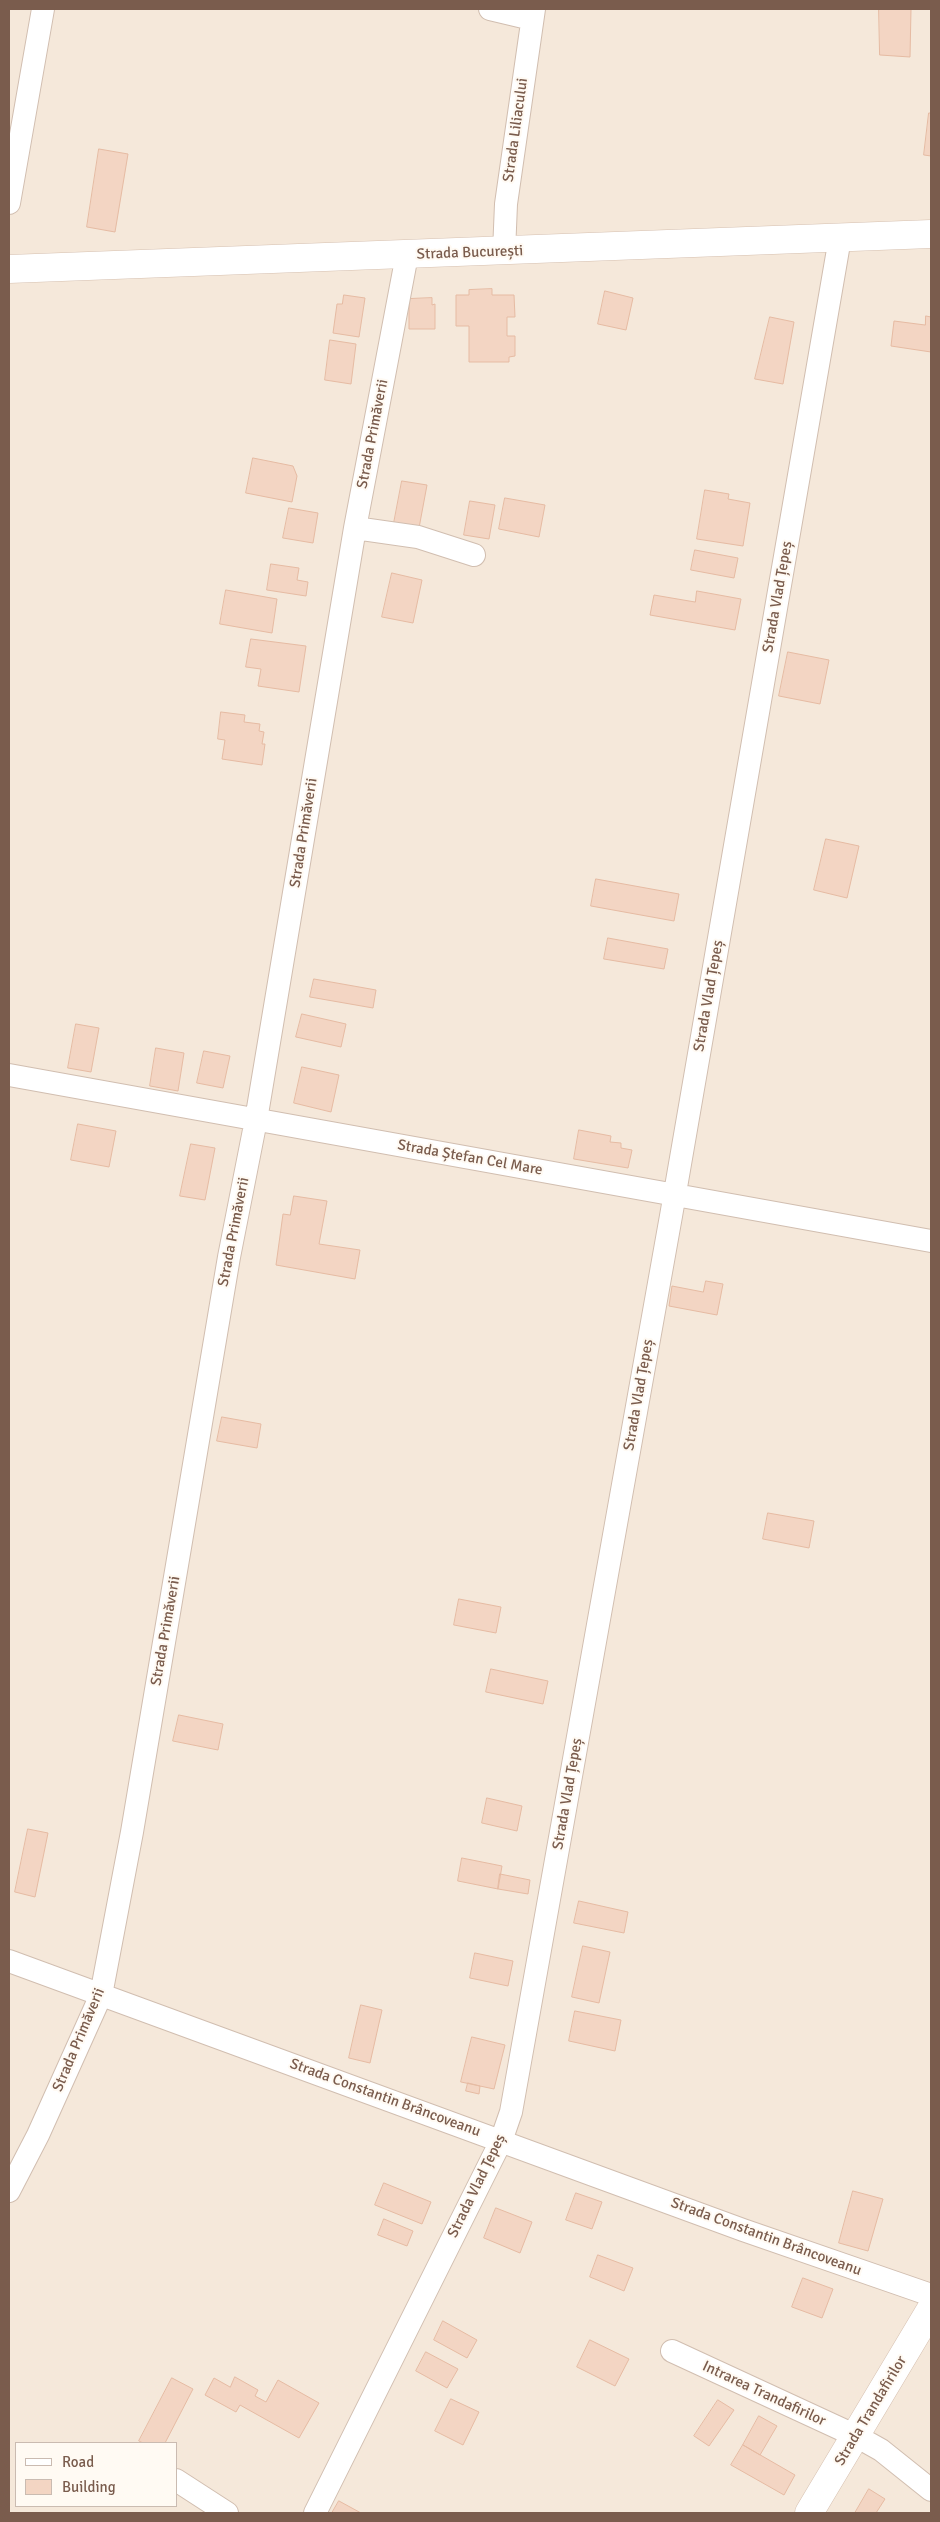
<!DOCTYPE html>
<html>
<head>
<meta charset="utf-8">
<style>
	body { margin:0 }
	#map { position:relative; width:940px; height:2522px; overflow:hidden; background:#fdf6ec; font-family:Signika,sans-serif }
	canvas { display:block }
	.frame { position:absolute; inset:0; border:10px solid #7a5c4d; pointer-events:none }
	.legend { position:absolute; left:15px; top:2442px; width:162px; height:65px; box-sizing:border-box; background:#fffaf3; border:1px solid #cabbb1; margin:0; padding:6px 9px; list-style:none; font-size:15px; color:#7a5c4d }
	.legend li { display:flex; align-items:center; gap:10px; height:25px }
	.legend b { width:25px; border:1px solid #cabbb1 }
</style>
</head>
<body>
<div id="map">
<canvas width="940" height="2522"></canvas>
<div class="frame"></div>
<ul class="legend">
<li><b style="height:6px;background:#fff"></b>Road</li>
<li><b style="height:14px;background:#f3d5c3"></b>Building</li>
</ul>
</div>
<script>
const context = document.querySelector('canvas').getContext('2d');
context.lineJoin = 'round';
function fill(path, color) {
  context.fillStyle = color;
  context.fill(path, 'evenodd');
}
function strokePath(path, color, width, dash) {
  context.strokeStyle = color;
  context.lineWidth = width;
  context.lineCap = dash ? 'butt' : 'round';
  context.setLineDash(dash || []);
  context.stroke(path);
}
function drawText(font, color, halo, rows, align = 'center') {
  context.font = font + ' Signika,sans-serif';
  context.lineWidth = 4;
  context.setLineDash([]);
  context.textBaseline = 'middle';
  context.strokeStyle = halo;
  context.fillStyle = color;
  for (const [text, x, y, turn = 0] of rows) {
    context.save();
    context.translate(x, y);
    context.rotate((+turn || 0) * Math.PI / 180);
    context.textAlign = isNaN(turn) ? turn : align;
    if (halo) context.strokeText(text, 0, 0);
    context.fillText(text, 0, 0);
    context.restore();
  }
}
fill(new Path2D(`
	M 9,9 L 931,9 L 931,2513 L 9,2513 ZM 16,2443 L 176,2443 L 176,2506 L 16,2506 Z`), '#f5e8da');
const building = new Path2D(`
	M 879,9 L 911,9 L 910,57 L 880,55 Z
	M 929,113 L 931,113 L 931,156 L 924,155 Z
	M 99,149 L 128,154 L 115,232 L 87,227 Z
	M 492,289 L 492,295 L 514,295 L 515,317 L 507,317 L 507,336 L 515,336 L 515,356 L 509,357 L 509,362 L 469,362 L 469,326 L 456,326 L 456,295 L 469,295 L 469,290 Z
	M 605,291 L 633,298 L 626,330 L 598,324 Z
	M 344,295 L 365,298 L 359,337 L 333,333 L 337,304 L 342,304 Z
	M 432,298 L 432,305 L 435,304 L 435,329 L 409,329 L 409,299 Z
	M 926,316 L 931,317 L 931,352 L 891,346 L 894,321 L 925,325 Z
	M 770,317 L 794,322 L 783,384 L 755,379 Z
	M 330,340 L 356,344 L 351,384 L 325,380 Z
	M 253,458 L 293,466 L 297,476 L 292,502 L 246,493 Z
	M 402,481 L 427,485 L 419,528 L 394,523 Z
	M 705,490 L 729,494 L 728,499 L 750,503 L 743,546 L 697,539 Z
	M 505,498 L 545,505 L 539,537 L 499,529 Z
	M 470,501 L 495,505 L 489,539 L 464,535 Z
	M 289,508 L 318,513 L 313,543 L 283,538 Z
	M 695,550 L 738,558 L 734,578 L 691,570 Z
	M 271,564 L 299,568 L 297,580 L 308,582 L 306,596 L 267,590 Z
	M 392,573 L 422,580 L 413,623 L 382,617 Z
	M 226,590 L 277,599 L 272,633 L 220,624 Z
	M 697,591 L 741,599 L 735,630 L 650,615 L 654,595 L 695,602 Z
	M 251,639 L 306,646 L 299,692 L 258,686 L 261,669 L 246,667 Z
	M 788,652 L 829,660 L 820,704 L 779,696 Z
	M 221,712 L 245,715 L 244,722 L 260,724 L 259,731 L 264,732 L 262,744 L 265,744 L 262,765 L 222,759 L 225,740 L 218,739 Z
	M 826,839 L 859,846 L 847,898 L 814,890 Z
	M 596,879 L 679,894 L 674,921 L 591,906 Z
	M 608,938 L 668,949 L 664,969 L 604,959 Z
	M 314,979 L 376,990 L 373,1008 L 310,997 Z
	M 302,1014 L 346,1024 L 341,1047 L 296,1037 Z
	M 76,1024 L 99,1028 L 91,1072 L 68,1068 Z
	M 156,1048 L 184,1053 L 178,1091 L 150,1086 Z
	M 204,1051 L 230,1056 L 223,1088 L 197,1083 Z
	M 302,1067 L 339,1075 L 331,1112 L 294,1103 Z
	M 78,1124 L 116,1131 L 109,1167 L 71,1160 Z
	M 579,1130 L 611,1136 L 610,1142 L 621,1143 L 621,1148 L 632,1150 L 628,1168 L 574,1159 Z
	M 191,1144 L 215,1148 L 205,1200 L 180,1196 Z
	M 294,1196 L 327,1201 L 319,1244 L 360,1250 L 355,1279 L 276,1265 L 283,1214 L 290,1215 Z
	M 706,1281 L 723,1284 L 717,1315 L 669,1306 L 672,1286 L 703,1292 Z
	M 222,1417 L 261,1424 L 257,1448 L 217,1441 Z
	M 768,1513 L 814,1521 L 809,1548 L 763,1539 Z
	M 459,1599 L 501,1607 L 496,1633 L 454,1625 Z
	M 491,1669 L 548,1681 L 543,1704 L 486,1692 Z
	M 179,1715 L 223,1724 L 218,1750 L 173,1741 Z
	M 487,1798 L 522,1806 L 517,1831 L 482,1823 Z
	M 28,1829 L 48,1833 L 35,1897 L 15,1892 Z
	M 462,1858 L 502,1866 L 498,1889 L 458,1881 Z
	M 500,1874 L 530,1880 L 528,1894 L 498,1889 Z
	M 579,1901 L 628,1912 L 624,1933 L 574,1923 Z
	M 583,1946 L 610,1952 L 599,2003 L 572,1997 Z
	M 475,1953 L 513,1961 L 508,1986 L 470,1978 Z
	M 361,2005 L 382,2010 L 370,2063 L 349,2058 Z
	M 575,2011 L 621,2020 L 615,2051 L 569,2041 Z
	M 472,2037 L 505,2045 L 494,2089 L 461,2082 Z
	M 468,2083 L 480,2086 L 479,2094 L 466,2091 Z
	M 384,2183 L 431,2202 L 422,2224 L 375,2205 Z
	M 853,2191 L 883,2199 L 868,2251 L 839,2243 Z
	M 576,2193 L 602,2202 L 592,2229 L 566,2220 Z
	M 496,2208 L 532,2222 L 520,2253 L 484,2238 Z
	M 384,2219 L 413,2231 L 407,2246 L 378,2235 Z
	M 598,2255 L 633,2268 L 624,2291 L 590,2277 Z
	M 803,2278 L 833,2289 L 822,2318 L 792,2307 Z
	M 443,2321 L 477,2340 L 467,2358 L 434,2340 Z
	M 590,2340 L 629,2359 L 615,2386 L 577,2367 Z
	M 426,2352 L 458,2369 L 447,2388 L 416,2371 Z
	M 235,2377 L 258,2390 L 255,2396 L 266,2402 L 278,2380 L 319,2403 L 299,2438 L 240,2405 L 236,2412 L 205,2395 L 214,2378 L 230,2387 Z
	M 172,2378 L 193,2389 L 165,2443 L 143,2443 L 139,2441 Z
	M 451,2399 L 479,2412 L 463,2445 L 435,2431 Z
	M 718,2400 L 734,2410 L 709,2446 L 694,2436 Z
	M 759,2416 L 777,2426 L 760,2455 L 743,2445 Z
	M 743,2445 L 795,2475 L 784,2495 L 731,2465 Z
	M 869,2489 L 885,2499 L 876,2513 L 855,2513 Z
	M 339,2501 L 361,2513 L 332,2513 Z`);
fill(building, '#f3d5c3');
strokePath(building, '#e6bba3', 1);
const street = new Path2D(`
	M 490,9 L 532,19
	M 9,203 L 43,9
	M 504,252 L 506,204 L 534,9
	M 355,528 L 418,537 L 474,555
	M 9,1075 L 931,1241
	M 9,1961 L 743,2230 L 931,2295
	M 9,2191 L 38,2135 L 101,1995 L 132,1832 L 229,1257 L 256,1120 L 355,528 L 407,255
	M 672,2351 L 856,2436 L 881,2450 L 931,2490
	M 176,2480 L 227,2513
	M 315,2513 L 501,2141 L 511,2112 L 671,1216 L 840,238`);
const secondary = new Path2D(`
	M 9,269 L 931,234
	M 809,2513 L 931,2309`);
strokePath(street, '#d1beb0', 24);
strokePath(secondary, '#d6c0b0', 29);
strokePath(street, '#fff', 22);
strokePath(secondary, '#fff', 28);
drawText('15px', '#7a5c4d', '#fffaf3', [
	["Strada Liliacului",516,130,-82],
	["Strada București",470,253,-2],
	["Strada Primăverii",373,434,-79],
	["Strada Vlad Țepeș",778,597,-80],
	["Strada Primăverii",304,833,-81],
	["Strada Vlad Țepeș",709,996,-80],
	["Strada Ștefan Cel Mare",470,1158,10],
	["Strada Primăverii",234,1232,-79],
	["Strada Vlad Țepeș",639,1395,-80],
	["Strada Primăverii",166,1631,-80],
	["Strada Vlad Țepeș",568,1794,-80],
	["Strada Primăverii",79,2040,-67],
	["Strada Constantin Brâncoveanu",385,2098,20],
	["Strada Vlad Țepeș",477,2186,-64],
	["Strada Constantin Brâncoveanu",766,2237,20],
	["Intrarea Trandafirilor",764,2394,25],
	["Strada Trandafirilor",871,2411,-59]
]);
</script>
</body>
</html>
